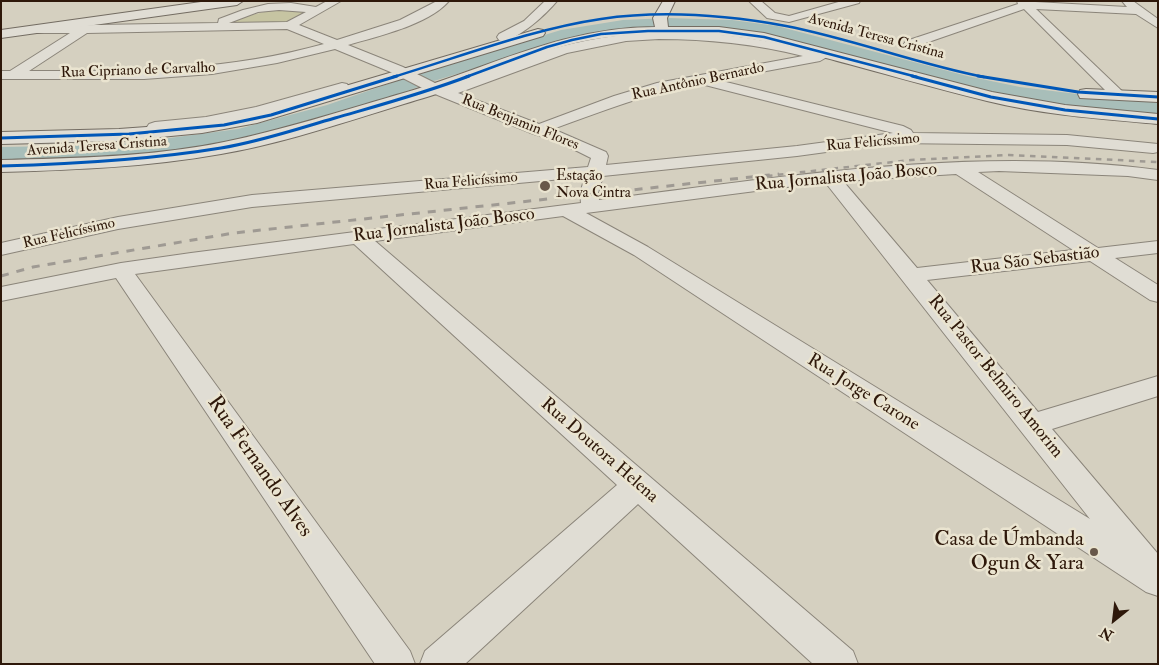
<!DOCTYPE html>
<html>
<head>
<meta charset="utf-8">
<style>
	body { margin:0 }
	#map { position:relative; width:1159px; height:665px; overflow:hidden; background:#d5d0c0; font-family:"IM FELL Double Pica",serif }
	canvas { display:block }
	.frame { position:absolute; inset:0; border:2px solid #2e180a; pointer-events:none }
	.north { position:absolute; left:1089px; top:595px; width:50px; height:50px; -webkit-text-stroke:4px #eae4d0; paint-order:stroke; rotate:209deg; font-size:14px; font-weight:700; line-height:20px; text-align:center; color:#2e180a }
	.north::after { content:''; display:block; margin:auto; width:18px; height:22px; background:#2e180a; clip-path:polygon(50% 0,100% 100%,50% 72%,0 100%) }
</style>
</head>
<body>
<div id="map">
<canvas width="1159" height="665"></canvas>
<div class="frame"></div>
<div class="north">N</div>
</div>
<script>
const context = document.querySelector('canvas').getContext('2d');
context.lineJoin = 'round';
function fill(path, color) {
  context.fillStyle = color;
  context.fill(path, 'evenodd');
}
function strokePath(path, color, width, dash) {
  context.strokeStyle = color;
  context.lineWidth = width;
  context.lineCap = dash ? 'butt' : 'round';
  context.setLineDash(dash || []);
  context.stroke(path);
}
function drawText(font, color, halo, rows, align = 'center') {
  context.font = font + ' "IM FELL Double Pica",serif';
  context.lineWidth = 5;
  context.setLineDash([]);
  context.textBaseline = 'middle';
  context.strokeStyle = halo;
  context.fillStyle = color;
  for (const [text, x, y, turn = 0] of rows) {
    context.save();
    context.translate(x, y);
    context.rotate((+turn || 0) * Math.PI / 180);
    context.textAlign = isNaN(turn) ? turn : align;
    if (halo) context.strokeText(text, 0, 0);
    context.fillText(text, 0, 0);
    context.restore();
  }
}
fill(new Path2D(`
	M 280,8 L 307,10 L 308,14 L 285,23 L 228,24 L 248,16 Z`), '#c6c4a2');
fill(new Path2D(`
	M 668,18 L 732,20 L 777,26 L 967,76 L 1020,87 L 1126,100 L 1158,101 L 1158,115 L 1126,114 L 1020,101 L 956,87 L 776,36 L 732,30 L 668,28 L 623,30 L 571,39 L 434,81 L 343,115 L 239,143 L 116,161 L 1,163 L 1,147 L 116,145 L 238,129 L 327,105 L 420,73 L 561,30 L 623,20 Z`), '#a8beb9');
const street = new Path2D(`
	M 327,1 L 341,1 L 299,25 L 337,40 L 400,20 L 437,1 L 449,1 C 428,25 378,36 348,45 L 403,67 L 445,88 C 483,74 520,57 559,47 C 649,23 736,31 825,54 L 827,57 L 820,61 L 718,80 L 903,126 L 911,130 L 913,133 L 1067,135 L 1158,144 L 1158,152 L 1153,153 L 1067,145 L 892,143 L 797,156 L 603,176 L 598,193 L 599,200 C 782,177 974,145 1158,170 L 1158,180 L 1128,176 L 999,171 L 978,172 L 1098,248 L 1158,241 L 1158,253 L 1115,258 L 1158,285 L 1158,302 L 1150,300 L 1090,261 L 927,280 L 1038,412 L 1158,376 L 1158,396 L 1052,429 L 1158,554 L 1158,596 L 1146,592 L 634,255 L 563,216 L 375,241 L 853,651 L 858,664 L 813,664 L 638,504 L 465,664 L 420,664 L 425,651 L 617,485 L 354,244 L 135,274 L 410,651 L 415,664 L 375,664 L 116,278 L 1,301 L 1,287 L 121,263 L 191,253 L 581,203 L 580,193 L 585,177 L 252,207 L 118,229 L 1,255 L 1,243 L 118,217 L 252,195 L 588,167 L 591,158 L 561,143 L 531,133 L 430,92 L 393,73 L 335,49 L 277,63 L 212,74 L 144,79 L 1,79 L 1,71 L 10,71 L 70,33 L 31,33 L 29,30 L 31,27 L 35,26 L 218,23 L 219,19 L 243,10 L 268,4 L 291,3 L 316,7 ZM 279,10 L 306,12 L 287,22 L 229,23 L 258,12 ZM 287,29 L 324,44 C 223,72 133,71 29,71 L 87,33 ZM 659,39 C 708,39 755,44 803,56 L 657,83 L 614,96 L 539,124 L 458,93 L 567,53 L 626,41 ZM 700,83 L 701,84 L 893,133 L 797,146 L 606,165 L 608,156 L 606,152 L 553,129 C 602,111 649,93 700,83 ZM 956,174 L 1073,250 L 917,268 L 843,181 ZM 825,182 L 1090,519 L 648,247 L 586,213 Z
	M 545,1 L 557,1 C 547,13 515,44 499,40 L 497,37 L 499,34 L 524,21 Z
	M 749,1 L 761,1 L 775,13 L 789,16 L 842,1 L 860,1 L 859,3 L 789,22 L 767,18 Z
	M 1017,1 L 1127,7 L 1122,1 L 1133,1 L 1158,19 L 1158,28 L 1136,14 L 1036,9 L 1124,93 L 1126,96 L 1124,99 L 1114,99 L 1024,9 L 914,47 L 910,48 L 904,44 L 906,41 L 1018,4 Z
	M 342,83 L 347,84 L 349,87 L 347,90 L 258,116 L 206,127 L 155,132 L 149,130 L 147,127 L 149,124 L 155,122 L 206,117 L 256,107 Z`);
const secondary = new Path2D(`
	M 208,1 L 243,1 L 237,5 L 1,38 L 1,30 Z
	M 663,1 L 675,1 L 667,18 L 668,27 L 719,27 L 764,33 L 992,92 L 1065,105 L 1158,114 L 1158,124 C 1101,119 1043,115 987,101 C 933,88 879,72 826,58 C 805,52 784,45 762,41 C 714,32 651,32 602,38 C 541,46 485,79 427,97 C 359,117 291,142 221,154 C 148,167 75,170 1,172 L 1,160 C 75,158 151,157 224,142 C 283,130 341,111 400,94 C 487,69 561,27 655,27 L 653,18 Z
	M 538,29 L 543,30 L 545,33 L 543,36 L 257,123 L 202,133 L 119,141 L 1,144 L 1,132 L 119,129 L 202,123 L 254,113 Z
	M 1086,89 L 1158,92 L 1158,102 L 1080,98 L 1078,94 L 1080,90 Z`);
strokePath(street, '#8b857a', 2);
strokePath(secondary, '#736c62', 2);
fill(street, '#e0ddd4');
fill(secondary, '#e0ddd4');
strokePath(new Path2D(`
	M 767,176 L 911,160 L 1009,155 L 1158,162`), '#9f9a93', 2.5, [5.5, 5.5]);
strokePath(new Path2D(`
	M 1,276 L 33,267 L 234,233 L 779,174`), '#9f9a93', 3, [8, 8]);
strokePath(new Path2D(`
	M 393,77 C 460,57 532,29 601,19 C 662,10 726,15 786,26 C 853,39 917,64 984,77
	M 466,77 L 547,47 L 572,40 L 601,34 L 648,31 L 719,31 L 764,37 L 917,77`), '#0057b8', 2.5);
strokePath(new Path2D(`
	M 912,76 L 991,97 L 1065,110 L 1158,119
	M 978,76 L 1078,92 L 1158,97
	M 1,138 L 129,134 L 224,125 L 271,115 L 397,76
	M 1,166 C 75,164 148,160 221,148 C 259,142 297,129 335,118 C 380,105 425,93 469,76`), '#0057b8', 3);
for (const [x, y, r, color] of [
	[545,186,6,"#68584a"],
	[1094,552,5,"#68584a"]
]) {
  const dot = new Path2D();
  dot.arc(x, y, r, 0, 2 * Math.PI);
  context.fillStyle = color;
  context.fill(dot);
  strokePath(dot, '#eae4d0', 2);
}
drawText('15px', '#2e180a', '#eae4d0', [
	["Avenida Teresa Cristina",876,37,15],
	["Rua Cipriano de Carvalho",138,71,-2],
	["Rua Antônio Bernardo",698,82,-12],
	["Rua Benjamin Flores",520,123,22],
	["Rua Felicíssimo",873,143,-5],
	["Avenida Teresa Cristina",97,147,-4],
	["Rua Felicíssimo",471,182,-5],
	["Rua Felicíssimo",69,234,-13]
]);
drawText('15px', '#2e180a', '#eae4d0', [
	["Estação",556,177],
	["Nova Cintra",556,194]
], 'left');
drawText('18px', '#2e180a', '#eae4d0', [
	["Rua Jornalista João Bosco",846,178,-5],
	["Rua Jornalista João Bosco",444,226,-7],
	["Rua São Sebastião",1035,261,-7],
	["Rua Pastor Belmiro Amorim",995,377,51],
	["Rua Jorge Carone",863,393,32],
	["Rua Doutora Helena",599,451,41]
]);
drawText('21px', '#2e180a', '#eae4d0', [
	["Rua Fernando Alves",259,467,55]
]);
drawText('21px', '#2e180a', '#eae4d0', [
	["Casa de Úmbanda",1084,540],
	["Ogun & Yara",1084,564]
], 'right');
</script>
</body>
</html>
